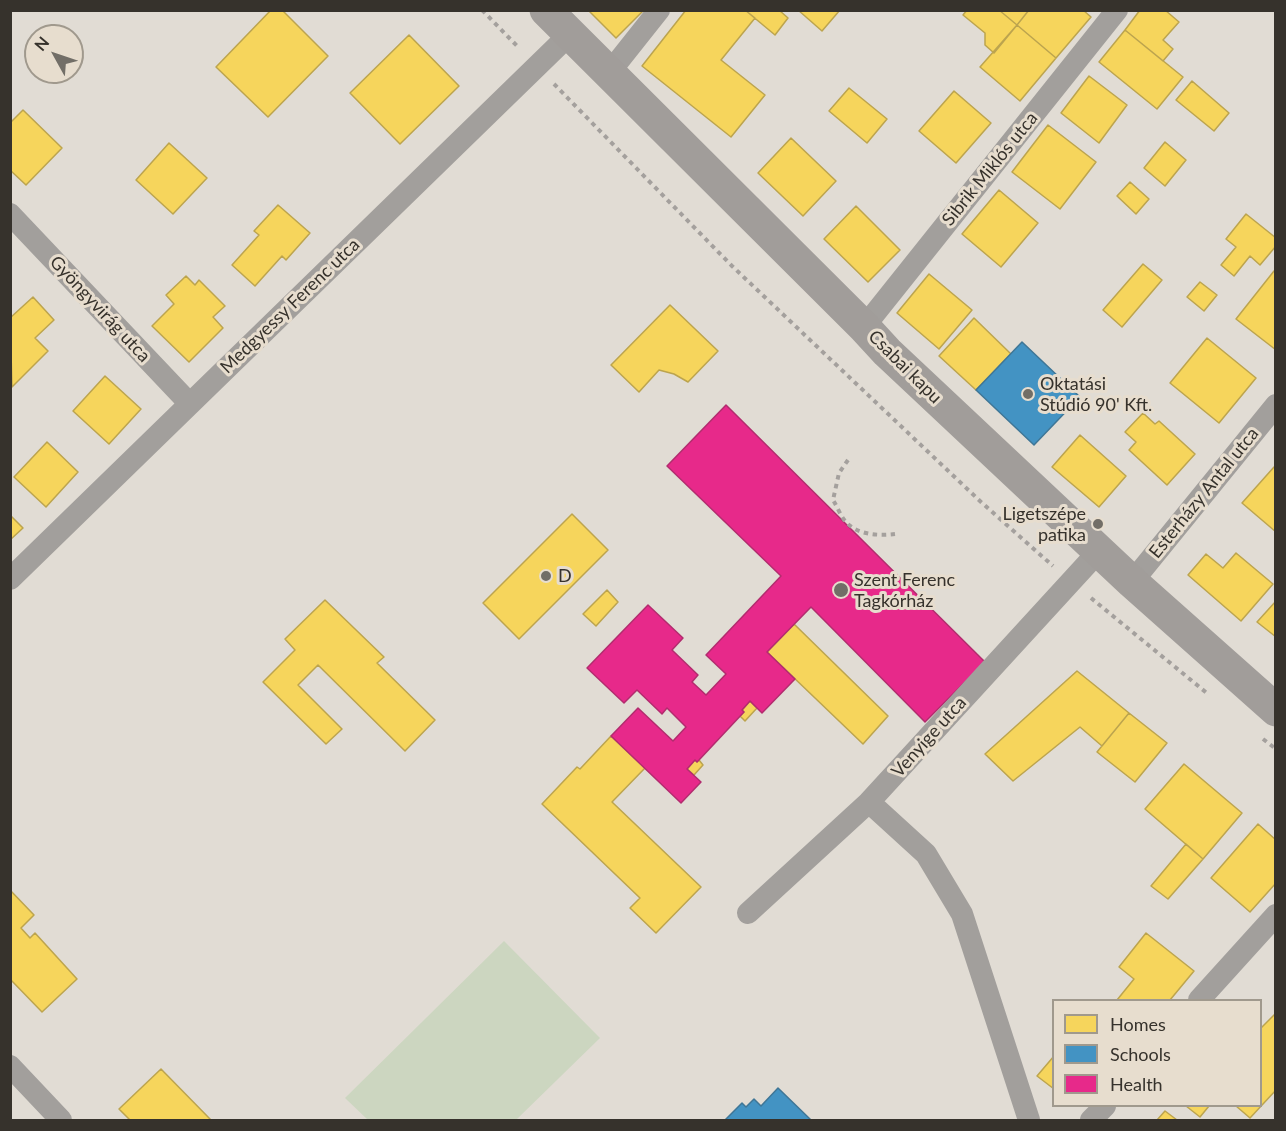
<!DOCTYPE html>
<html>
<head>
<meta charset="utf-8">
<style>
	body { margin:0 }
	#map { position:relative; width:1286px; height:1131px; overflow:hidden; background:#e1dcd4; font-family:Lato,sans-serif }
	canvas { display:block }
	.frame { position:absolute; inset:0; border:12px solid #36322c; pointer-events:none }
	.legend { position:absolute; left:1052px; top:999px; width:210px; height:108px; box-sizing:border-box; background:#e7ddce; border:2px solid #a0998d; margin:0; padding:8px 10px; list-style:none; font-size:18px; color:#36322c }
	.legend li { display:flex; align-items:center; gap:12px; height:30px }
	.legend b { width:30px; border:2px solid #a0998d }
	.north { position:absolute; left:24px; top:24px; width:60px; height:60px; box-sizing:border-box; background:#e7ddce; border:2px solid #a0998d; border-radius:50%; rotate:310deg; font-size:16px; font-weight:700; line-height:24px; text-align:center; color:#36322c }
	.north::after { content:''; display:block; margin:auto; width:21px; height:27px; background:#726e67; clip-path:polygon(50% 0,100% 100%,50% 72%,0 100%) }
</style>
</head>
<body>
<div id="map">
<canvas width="1286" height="1131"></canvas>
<div class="frame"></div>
<ul class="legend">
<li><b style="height:16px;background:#f6d55c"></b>Homes</li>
<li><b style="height:16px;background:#4393c3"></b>Schools</li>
<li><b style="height:16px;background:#e7298a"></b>Health</li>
</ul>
<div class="north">N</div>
</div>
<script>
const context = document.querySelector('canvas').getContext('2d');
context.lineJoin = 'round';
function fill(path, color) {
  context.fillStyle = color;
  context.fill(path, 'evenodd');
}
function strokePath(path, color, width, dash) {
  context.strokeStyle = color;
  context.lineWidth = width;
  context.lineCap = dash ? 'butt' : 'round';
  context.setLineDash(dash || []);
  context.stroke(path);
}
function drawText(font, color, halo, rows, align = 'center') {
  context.font = font + ' Lato,sans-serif';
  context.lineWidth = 6;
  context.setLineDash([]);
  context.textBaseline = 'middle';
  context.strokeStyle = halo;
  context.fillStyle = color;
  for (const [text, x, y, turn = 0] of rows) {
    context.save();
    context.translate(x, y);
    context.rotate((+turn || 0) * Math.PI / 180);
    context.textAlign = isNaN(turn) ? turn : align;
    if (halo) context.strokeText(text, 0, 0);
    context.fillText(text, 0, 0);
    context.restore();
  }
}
fill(new Path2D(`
	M 504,941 L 600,1038 L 516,1120 L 368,1120 L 345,1098 Z`), '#ccd6c0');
const homes = new Path2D(`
	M 271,10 L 282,10 L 328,56 L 268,117 L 216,67 Z
	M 588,10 L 644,10 L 616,38 Z
	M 686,10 L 745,10 L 755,18 L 721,60 L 765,95 L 731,137 L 642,66 Z
	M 745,10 L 779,10 L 788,18 L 775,35 Z
	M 798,10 L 840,10 L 822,31 Z
	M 967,10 L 999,10 L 1017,25 L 994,53 L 985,45 L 985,33 L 963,15 Z
	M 999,10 L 1029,10 L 1017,25 Z
	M 1029,10 L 1083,10 L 1091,17 L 1056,58 L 1017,25 Z
	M 1140,10 L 1165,10 L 1179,22 L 1163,40 L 1173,49 L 1163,61 L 1125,30 Z
	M 1017,25 L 1056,58 L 1020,101 L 980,67 Z
	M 1125,30 L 1183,77 L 1157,109 L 1099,62 Z
	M 409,35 L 459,86 L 400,144 L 350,93 Z
	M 1089,76 L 1127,105 L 1099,143 L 1061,113 Z
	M 1192,81 L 1229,113 L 1214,131 L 1176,100 Z
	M 849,88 L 887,119 L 867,143 L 829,111 Z
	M 954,91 L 991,123 L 956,163 L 919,131 Z
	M 23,110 L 62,148 L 26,185 L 10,170 L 10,123 Z
	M 1048,125 L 1096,162 L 1060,209 L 1012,172 Z
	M 791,138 L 836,181 L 803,216 L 758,173 Z
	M 1165,142 L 1186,160 L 1165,186 L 1144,168 Z
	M 169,143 L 207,178 L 173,214 L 136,180 Z
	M 1130,182 L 1149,199 L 1136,214 L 1117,196 Z
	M 999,190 L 1038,223 L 1001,267 L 962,234 Z
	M 278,205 L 310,233 L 286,260 L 282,256 L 255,286 L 232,265 L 259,235 L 254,231 Z
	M 856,206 L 900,250 L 868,282 L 824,239 Z
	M 1246,214 L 1276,238 L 1276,246 L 1260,265 L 1250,256 L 1234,276 L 1221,265 L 1236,247 L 1226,239 Z
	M 1143,264 L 1162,280 L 1122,327 L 1103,310 Z
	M 1274,271 L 1276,273 L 1276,350 L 1236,319 Z
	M 929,274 L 972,310 L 939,349 L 897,313 Z
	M 186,276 L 195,285 L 199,280 L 225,306 L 213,317 L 223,328 L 189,362 L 152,326 L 174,304 L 166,295 Z
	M 1200,282 L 1217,295 L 1204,311 L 1187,297 Z
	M 33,297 L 54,320 L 35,338 L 48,351 L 12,387 L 10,318 Z
	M 670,305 L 718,351 L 688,382 L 674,374 L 659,370 L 639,392 L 611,365 Z
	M 974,318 L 1011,354 L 976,390 L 939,356 Z
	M 1207,338 L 1256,378 L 1219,423 L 1170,383 Z
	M 105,376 L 141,409 L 109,444 L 73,411 Z
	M 1143,413 L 1155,424 L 1159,421 L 1195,454 L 1167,485 L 1129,450 L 1136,442 L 1125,432 Z
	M 1080,435 L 1126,476 L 1099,507 L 1052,467 Z
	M 47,442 L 78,472 L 46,507 L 14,477 Z
	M 1274,467 L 1276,468 L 1276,532 L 1242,503 Z
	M 572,514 L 608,550 L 519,639 L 483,603 Z
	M 10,515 L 23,528 L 10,540 Z
	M 1236,553 L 1273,584 L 1241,621 L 1188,575 L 1206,554 L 1223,568 Z
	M 607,590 L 618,602 L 596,626 L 583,614 Z
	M 325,600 L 384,657 L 377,663 L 435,720 L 405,751 L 318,665 L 298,685 L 342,729 L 326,744 L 263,682 L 295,650 L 285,639 Z
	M 1276,601 L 1276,637 L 1257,622 Z
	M 794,624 L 888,716 L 863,744 L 767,652 Z
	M 1077,671 L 1129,713 L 1102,746 L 1080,727 L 1013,781 L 985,754 Z
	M 750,701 L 757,708 L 745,721 L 740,716 L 744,712 L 742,710 Z
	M 1129,713 L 1167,743 L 1135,782 L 1097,752 Z
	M 611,736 L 645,768 L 612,802 L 701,887 L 656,933 L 630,908 L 640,898 L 542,804 L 577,767 L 580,769 Z
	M 695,760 L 697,762 L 699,760 L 703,765 L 694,775 L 687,769 Z
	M 1184,764 L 1242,813 L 1203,859 L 1145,809 Z
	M 1258,824 L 1276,840 L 1276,883 L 1250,912 L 1211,878 Z
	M 1186,844 L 1203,859 L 1168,899 L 1151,886 Z
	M 10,890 L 34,915 L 21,928 L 30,938 L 35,933 L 77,979 L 42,1012 L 10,979 Z
	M 1146,933 L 1194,971 L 1170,1000 L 1117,1000 L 1134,979 L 1119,967 Z
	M 1276,1013 L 1276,1090 L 1250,1118 L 1236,1106 L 1260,1106 L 1260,1029 Z
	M 1054,1056 L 1054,1089 L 1037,1076 Z
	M 161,1069 L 211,1120 L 130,1120 L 119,1109 Z
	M 1186,1106 L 1209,1106 L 1200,1117 Z
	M 1165,1111 L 1177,1120 L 1157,1120 Z`);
fill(homes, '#f6d55c');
strokePath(homes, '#bca44e', 1.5);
const schools = new Path2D(`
	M 1022,342 L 1080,397 L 1034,445 L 976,390 Z
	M 778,1088 L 811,1120 L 725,1120 L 742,1103 L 746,1107 L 754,1099 L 761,1106 Z`);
fill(schools, '#4393c3');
strokePath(schools, '#3f7696', 1.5);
const health = new Path2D(`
	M 726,405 L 985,662 L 925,722 L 811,607 L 767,652 L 795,679 L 762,713 L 750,701 L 742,710 L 744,712 L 699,760 L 697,762 L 695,760 L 687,769 L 701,782 L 681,803 L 611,736 L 638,708 L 673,741 L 686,727 L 667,708 L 662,714 L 637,690 L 624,703 L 587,668 L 648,605 L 683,638 L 672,650 L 698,675 L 692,682 L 706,695 L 726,674 L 706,655 L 781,576 L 667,466 Z`);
fill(health, '#e7298a');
strokePath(health, '#b22c6e', 1.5);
strokePath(new Path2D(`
	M 482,10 L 519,48
	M 554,84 L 732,266 L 981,502 L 1053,566
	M 848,460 L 839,473 L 833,500 C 837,506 840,515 845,521 C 857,535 878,536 895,534
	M 1091,598 L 1208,694
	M 1263,739 L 1276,749`), '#a4a09d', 4, [4.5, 4.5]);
strokePath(new Path2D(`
	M 609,73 L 659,10
	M 10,214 L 190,404
	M 864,327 L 1117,10
	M 10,579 L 570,34
	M 1132,582 L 1276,405
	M 869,802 L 926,854 L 962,914 L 1029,1120
	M 748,913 L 869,802 L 1099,551
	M 1199,1000 L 1276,915
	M 10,1066 L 61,1120
	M 1091,1120 L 1105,1106`), '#a29f9c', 22);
strokePath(new Path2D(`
	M 546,10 L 864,327 L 887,352 L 1132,582 L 1276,710`), '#a19d9a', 33);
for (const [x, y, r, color] of [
	[1028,394,6,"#726e67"],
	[1098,524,6,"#726e67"],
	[546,576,6,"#726e67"],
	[841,590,8,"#726e67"]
]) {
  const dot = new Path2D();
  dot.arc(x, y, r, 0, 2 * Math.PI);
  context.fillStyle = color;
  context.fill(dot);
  strokePath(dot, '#e7ddce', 2);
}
drawText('18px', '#36322c', '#e7ddce', [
	["Sibrik Miklós utca",990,169,-51],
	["Medgyessy Ferenc utca",290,306,-44],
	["Gyöngyvirág utca",100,309,47],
	["Csabai kapu",905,367,45],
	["Esterházy Antal utca",1204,493,-51],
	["Venyige utca",929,737,-48]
]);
drawText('18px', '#36322c', '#e7ddce', [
	["Oktatási",1040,384],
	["Stúdió 90' Kft.",1040,405],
	["Ligetszépe",1086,514,"right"],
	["patika",1086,535,"right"],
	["D",558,576],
	["Szent Ferenc",854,580],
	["Tagkórház",854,601]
], 'left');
</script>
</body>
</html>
